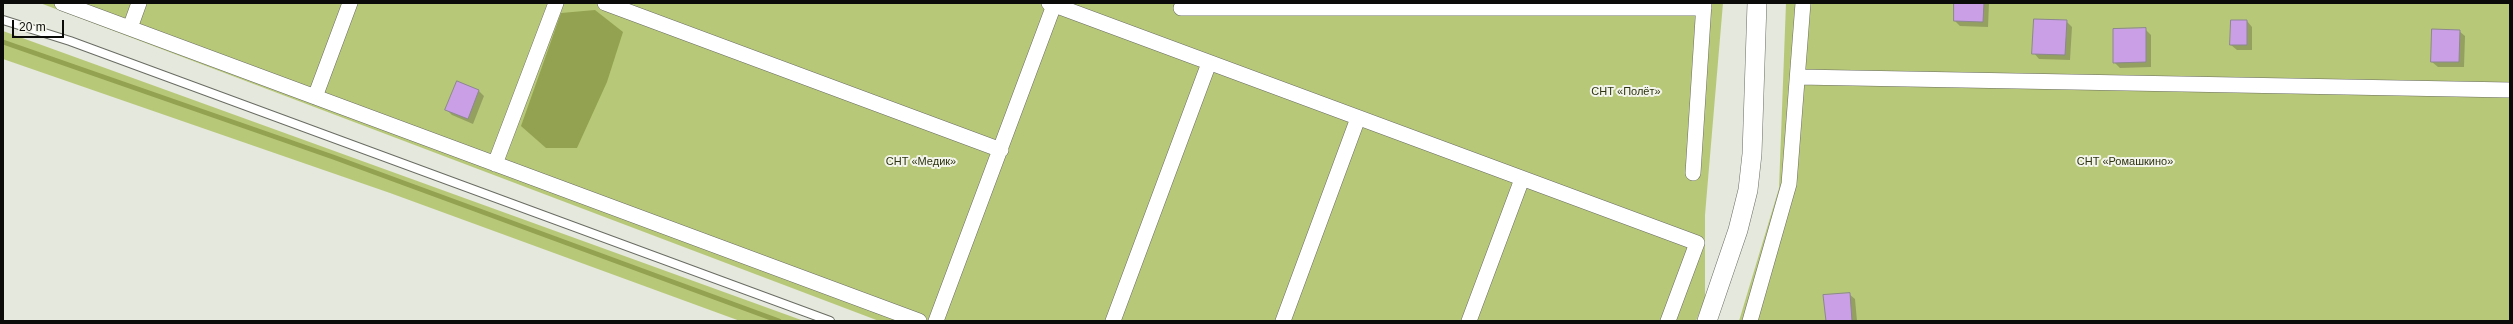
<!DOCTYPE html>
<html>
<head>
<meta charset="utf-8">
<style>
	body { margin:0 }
	#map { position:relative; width:2513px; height:324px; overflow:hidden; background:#e5e8dd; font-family:Arial,sans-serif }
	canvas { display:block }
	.frame { position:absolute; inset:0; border:4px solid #0b0c09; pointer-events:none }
	.scale { position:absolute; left:12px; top:20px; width:52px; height:18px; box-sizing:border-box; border:2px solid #0b0c09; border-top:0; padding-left:5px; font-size:12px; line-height:14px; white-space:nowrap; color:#0b0c09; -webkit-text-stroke:3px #f3f5ea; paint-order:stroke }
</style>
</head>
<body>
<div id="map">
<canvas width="2513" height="324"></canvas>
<div class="frame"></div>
<div class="scale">20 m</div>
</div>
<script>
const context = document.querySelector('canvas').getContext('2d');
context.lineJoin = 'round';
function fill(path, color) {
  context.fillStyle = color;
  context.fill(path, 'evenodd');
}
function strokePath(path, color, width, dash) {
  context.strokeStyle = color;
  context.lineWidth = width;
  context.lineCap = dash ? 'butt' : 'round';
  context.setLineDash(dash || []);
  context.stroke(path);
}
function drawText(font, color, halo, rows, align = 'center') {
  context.font = font + ' Arial,sans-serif';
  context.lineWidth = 4;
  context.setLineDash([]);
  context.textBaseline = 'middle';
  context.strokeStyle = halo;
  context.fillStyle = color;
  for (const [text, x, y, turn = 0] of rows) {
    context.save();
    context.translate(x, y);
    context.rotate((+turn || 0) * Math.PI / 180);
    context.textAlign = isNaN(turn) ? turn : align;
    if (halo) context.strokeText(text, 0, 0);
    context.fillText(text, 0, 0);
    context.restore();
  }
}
fill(new Path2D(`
	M 40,3 L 1723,3 L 1705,215 L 1705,299 L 1696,321 L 879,321 Z
	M 1786,3 L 2510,3 L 2510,321 L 1739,321 L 1779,188 Z
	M 3,31 L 804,321 L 740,321 L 390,193 L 3,59 Z`), '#b8c879');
fill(new Path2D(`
	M 595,10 L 623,32 L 607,82 L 577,148 L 546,148 L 521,126 L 561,13 Z`), '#92a250');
fill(new Path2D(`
	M 1955,3 L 1989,3 L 1988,27 L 1960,26 L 1955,21 Z
	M 2066,21 L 2072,27 L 2070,60 L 2039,59 L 2034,53 Z
	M 2247,21 L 2252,27 L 2252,50 L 2237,50 L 2231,45 Z
	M 2145,29 L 2151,35 L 2151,67 L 2120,68 L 2114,62 Z
	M 2459,31 L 2465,36 L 2464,67 L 2438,67 L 2432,62 Z
	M 458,83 L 479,91 L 484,96 L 473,124 L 452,115 L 447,110 Z
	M 1849,294 L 1855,299 L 1857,321 L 1827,321 Z`), '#0003');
strokePath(new Path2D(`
	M 3,42 L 333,157 L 779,321`), '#92a250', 5);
const building = new Path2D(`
	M 1954,3 L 1984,3 L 1983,22 L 1954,21 Z
	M 2034,19 L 2067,20 L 2065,55 L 2032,54 Z
	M 2231,20 L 2247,20 L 2247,45 L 2230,45 Z
	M 2146,28 L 2146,62 L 2113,63 L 2113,29 Z
	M 2432,29 L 2460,30 L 2459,62 L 2431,62 Z
	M 457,81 L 479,90 L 468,119 L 445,110 Z
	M 1850,293 L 1852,321 L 1826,321 L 1823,295 Z`);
fill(building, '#ca9fe6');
strokePath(building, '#8d8790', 1);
const service = new Path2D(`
	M 3,20 L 70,41 L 830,321`);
const minor = new Path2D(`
	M 62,3 L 919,321
	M 605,3 L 1001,150
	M 1049,3 L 1697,243 L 1668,321
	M 1181,8 L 1704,8
	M 130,28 L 139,3
	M 1798,77 L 2510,90
	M 315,97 L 350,3
	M 495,164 L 556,3
	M 1693,173 L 1704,3
	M 936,321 L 1054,5
	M 1113,321 L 1209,63
	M 1283,321 L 1358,118
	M 1469,321 L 1522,179
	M 1750,321 L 1789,184 L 1803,3`);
const tertiary = new Path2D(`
	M 1707,321 L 1738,230 L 1748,190 L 1752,154 L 1757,3`);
strokePath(service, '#696c62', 10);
strokePath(minor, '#696c62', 16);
strokePath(tertiary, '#696c62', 20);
strokePath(service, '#fff', 8);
strokePath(minor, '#fff', 15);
strokePath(tertiary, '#fff', 19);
drawText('11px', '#2d3310', '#f3f5ea', [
	["СНТ «Полёт»",1626,92],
	["СНТ «Медик»",921,162],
	["СНТ «Ромашкино»",2125,162]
]);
</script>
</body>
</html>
